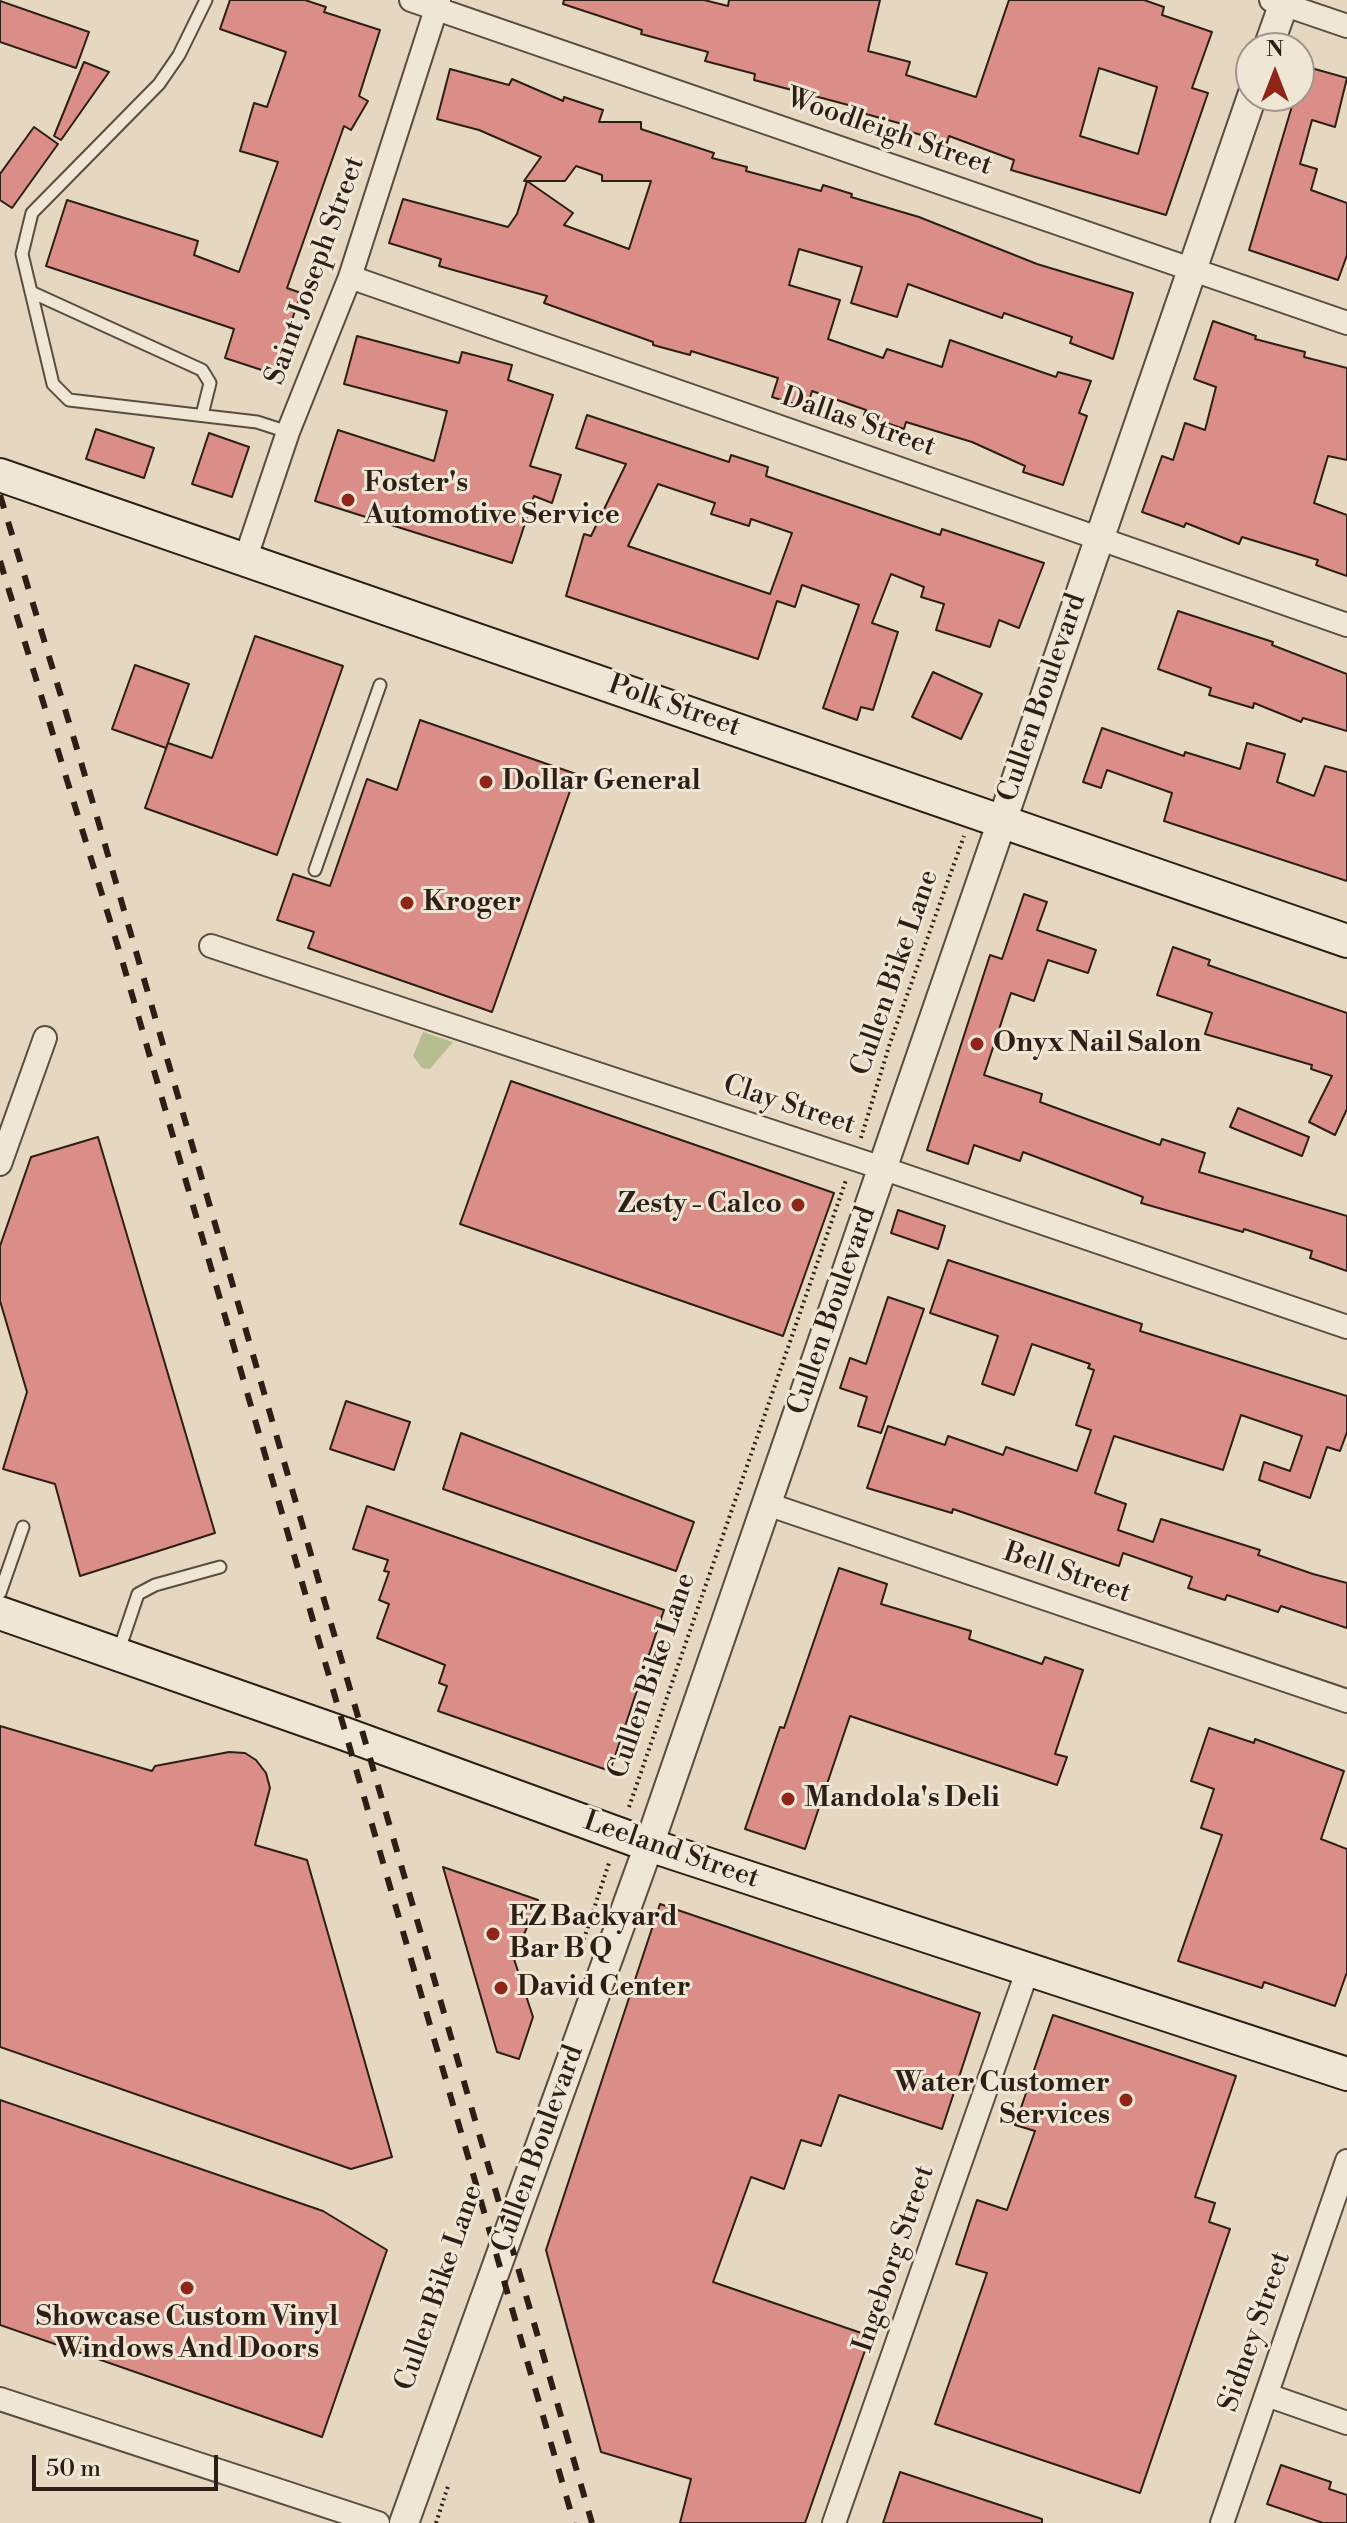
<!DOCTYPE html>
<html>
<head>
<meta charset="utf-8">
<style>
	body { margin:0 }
	#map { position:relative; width:1347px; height:2523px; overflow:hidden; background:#e6d8c0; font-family:"Libre Bodoni",serif }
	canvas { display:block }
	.north { position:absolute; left:1235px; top:32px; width:80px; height:80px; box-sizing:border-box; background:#efe6d6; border:2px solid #a19689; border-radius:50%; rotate:0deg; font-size:22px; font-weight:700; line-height:32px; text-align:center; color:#2d1f15 }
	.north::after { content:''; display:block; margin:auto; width:28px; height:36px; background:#8f2418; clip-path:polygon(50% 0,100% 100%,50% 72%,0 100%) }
	.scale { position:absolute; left:32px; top:2455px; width:186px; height:36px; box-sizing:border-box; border:4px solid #2d1f15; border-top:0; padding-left:10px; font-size:24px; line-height:28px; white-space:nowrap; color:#2d1f15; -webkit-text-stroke:6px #efe6d6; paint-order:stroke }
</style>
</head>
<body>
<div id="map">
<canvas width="1347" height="2523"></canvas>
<div class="north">N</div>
<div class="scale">50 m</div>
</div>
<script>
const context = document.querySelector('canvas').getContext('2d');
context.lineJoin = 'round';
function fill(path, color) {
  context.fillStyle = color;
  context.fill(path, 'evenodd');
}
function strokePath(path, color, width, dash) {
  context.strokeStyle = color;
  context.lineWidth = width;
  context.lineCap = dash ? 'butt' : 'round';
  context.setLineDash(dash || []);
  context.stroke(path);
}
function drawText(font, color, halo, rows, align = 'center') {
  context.font = font + ' "Libre Bodoni",serif';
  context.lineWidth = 6;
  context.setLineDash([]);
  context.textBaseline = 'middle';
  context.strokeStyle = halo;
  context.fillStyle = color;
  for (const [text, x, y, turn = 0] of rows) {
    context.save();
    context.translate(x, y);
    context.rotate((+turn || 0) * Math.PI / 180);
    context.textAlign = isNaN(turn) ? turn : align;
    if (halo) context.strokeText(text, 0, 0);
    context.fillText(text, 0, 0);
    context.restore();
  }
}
fill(new Path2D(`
	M 423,1032 L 453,1042 L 430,1069 L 422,1068 L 413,1056 Z`), '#b6be91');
const building = new Path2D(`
	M 230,0 L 305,0 L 326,7 L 324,12 L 380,30 L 359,96 L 368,101 L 351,130 L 344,126 L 287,288 L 301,293 L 274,374 L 225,358 L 234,329 L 46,266 L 67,200 L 198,241 L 194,255 L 239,272 L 278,162 L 240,151 L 254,103 L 267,107 L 286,52 L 220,29 Z
	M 564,0 L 704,0 L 728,6 L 729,0 L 880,0 L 868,51 L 910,62 L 906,75 L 976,97 L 1009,0 L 1144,0 L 1164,7 L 1162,15 L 1212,32 L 1192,88 L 1208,93 L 1166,215 L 1011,170 L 1014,160 L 949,136 L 947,143 L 905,130 L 906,125 L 855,111 L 856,107 L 754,80 L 755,74 L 705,61 L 708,52 L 641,34 L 642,30 L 563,4 ZM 1099,68 L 1157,87 L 1138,154 L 1080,136 Z
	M 0,1 L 89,32 L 76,68 L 0,42 Z
	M 84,62 L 109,72 L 61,140 L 54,136 Z
	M 1304,66 L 1347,78 L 1335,127 L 1312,120 L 1300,164 L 1317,169 L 1311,190 L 1347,203 L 1347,255 L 1338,280 L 1249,250 L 1295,96 L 1299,96 Z
	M 450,69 L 509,85 L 512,79 L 563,101 L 564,97 L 603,110 L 599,122 L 641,122 L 641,129 L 714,153 L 712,158 L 747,167 L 746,171 L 821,191 L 823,185 L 852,194 L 851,197 L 919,217 L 1037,264 L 1133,293 L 1113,359 L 1070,343 L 1072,337 L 1004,313 L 1002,318 L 908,284 L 897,317 L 851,303 L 862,267 L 799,249 L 789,285 L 840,300 L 828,339 L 883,358 L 887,349 L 942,367 L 950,340 L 1056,377 L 1058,372 L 1091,381 L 1079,413 L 1087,416 L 1063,485 L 1023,472 L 1025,466 L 972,442 L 906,422 L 904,429 L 864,415 L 866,410 L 812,391 L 807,408 L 772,397 L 778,378 L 691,351 L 690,355 L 653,345 L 653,342 L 544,303 L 547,296 L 439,266 L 441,259 L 389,243 L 403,199 L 508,227 L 517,214 L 527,181 L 573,213 L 564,225 L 629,249 L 651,181 L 602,181 L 602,175 L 576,166 L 565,181 L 524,181 L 541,157 L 479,130 L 437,119 Z
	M 34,127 L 58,144 L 12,208 L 0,200 L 0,174 Z
	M 1213,321 L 1256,336 L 1255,339 L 1305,352 L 1304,357 L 1347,368 L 1347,460 L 1328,456 L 1314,503 L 1347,515 L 1347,576 L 1316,565 L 1318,560 L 1242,537 L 1239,544 L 1186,523 L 1184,527 L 1142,512 L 1162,456 L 1173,460 L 1185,423 L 1205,430 L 1216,387 L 1194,379 Z
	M 357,336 L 459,363 L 462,352 L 512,365 L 508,380 L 553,395 L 530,466 L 561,475 L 552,503 L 534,496 L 512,563 L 315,501 L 338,430 L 434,461 L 447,411 L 344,384 Z
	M 587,415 L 729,462 L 731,455 L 768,467 L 766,476 L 940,535 L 942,529 L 1044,563 L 1019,628 L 999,620 L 990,647 L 936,630 L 944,604 L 921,597 L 924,587 L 891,574 L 872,623 L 898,632 L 873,710 L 861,707 L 857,720 L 823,708 L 859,605 L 802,585 L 795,607 L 777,601 L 758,659 L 566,596 L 584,534 L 591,536 L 626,464 L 576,448 ZM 658,484 L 715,503 L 711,514 L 749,526 L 751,519 L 792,533 L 770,594 L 628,546 Z
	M 96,429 L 154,448 L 144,478 L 86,459 Z
	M 209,433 L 249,447 L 232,497 L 192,484 Z
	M 1178,611 L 1273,642 L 1272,645 L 1347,674 L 1347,731 L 1303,718 L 1301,722 L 1254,703 L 1253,708 L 1209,695 L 1211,688 L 1158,669 Z
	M 255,636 L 343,666 L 277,855 L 145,808 L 168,743 L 212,758 Z
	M 135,665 L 189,684 L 166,748 L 112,729 Z
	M 933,672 L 982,694 L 961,739 L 912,717 Z
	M 420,720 L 576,774 L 492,1012 L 308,948 L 314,932 L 277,920 L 293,874 L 330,886 L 367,779 L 397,790 Z
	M 1102,728 L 1184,756 L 1185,752 L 1240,769 L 1247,743 L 1285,754 L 1277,782 L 1314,796 L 1325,766 L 1347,772 L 1347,881 L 1164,821 L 1172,793 L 1107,770 L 1101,788 L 1083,782 Z
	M 1024,894 L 1047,902 L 1037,930 L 1096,950 L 1088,973 L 1048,960 L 1034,1001 L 1011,993 L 984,1075 L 1042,1094 L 1040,1102 L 1092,1121 L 1160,1145 L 1162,1139 L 1205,1153 L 1199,1172 L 1347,1216 L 1347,1271 L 1310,1258 L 1312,1251 L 1244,1229 L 1243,1232 L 1141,1203 L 1143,1197 L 1023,1152 L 1020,1161 L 974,1145 L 968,1164 L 927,1150 L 990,955 L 1002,959 Z
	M 1173,947 L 1210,960 L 1208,965 L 1347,1013 L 1347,1109 L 1335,1135 L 1309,1122 L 1332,1076 L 1311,1069 L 1312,1065 L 1205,1034 L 1212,1013 L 1157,995 Z
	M 511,1081 L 834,1193 L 783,1336 L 460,1224 Z
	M 1238,1108 L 1309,1137 L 1302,1156 L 1230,1127 Z
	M 98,1137 L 215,1533 L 80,1576 L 55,1484 L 3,1469 L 27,1392 L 0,1301 L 0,1246 L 31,1157 Z
	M 898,1210 L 945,1226 L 938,1249 L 891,1233 Z
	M 948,1260 L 1142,1324 L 1140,1331 L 1347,1396 L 1347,1432 L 1340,1451 L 1327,1447 L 1310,1498 L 1259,1480 L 1264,1462 L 1290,1471 L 1302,1436 L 1241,1415 L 1223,1470 L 1114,1436 L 1095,1493 L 1126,1504 L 1118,1530 L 1153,1542 L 1161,1519 L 1260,1550 L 1258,1555 L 1313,1574 L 1347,1583 L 1347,1628 L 1281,1606 L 1278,1612 L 1227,1595 L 1225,1600 L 1188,1588 L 1192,1577 L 1123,1553 L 1119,1566 L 953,1509 L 952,1513 L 867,1488 L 888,1426 L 945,1445 L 948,1436 L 1003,1455 L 1006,1447 L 1077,1471 L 1091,1430 L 1076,1425 L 1094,1370 L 1088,1368 L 1090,1364 L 1032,1344 L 1014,1395 L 982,1384 L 998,1336 L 930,1313 Z
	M 888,1297 L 924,1309 L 881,1433 L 858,1426 L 867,1397 L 840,1388 L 850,1358 L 866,1364 Z
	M 346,1401 L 410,1422 L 394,1470 L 330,1449 Z
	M 461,1433 L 694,1522 L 676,1571 L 443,1489 Z
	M 367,1506 L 664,1610 L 610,1771 L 438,1711 L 447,1686 L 439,1683 L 445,1665 L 377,1638 L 389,1604 L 379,1600 L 389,1572 L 384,1571 L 388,1560 L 353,1549 Z
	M 839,1568 L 887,1584 L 881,1604 L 971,1631 L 969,1639 L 1042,1664 L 1045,1657 L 1083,1670 L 1055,1754 L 1067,1757 L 1057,1785 L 850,1716 L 805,1849 L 745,1829 L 780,1727 L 784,1728 Z
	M 0,1726 L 152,1771 L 155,1766 L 229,1752 L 245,1753 L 256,1760 L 266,1773 L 270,1788 L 255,1845 L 307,1860 L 392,2157 L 351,2169 L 0,2047 Z
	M 1209,1728 L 1254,1743 L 1255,1739 L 1344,1771 L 1321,1839 L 1347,1849 L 1347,1972 L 1335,2006 L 1264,1982 L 1262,1988 L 1178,1961 L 1222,1835 L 1201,1828 L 1214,1789 L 1191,1781 Z
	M 443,1867 L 538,1900 L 514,1959 L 533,2017 L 519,2059 L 497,2052 Z
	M 660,1904 L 980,2013 L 942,2129 L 839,2095 L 821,2146 L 801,2140 L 784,2189 L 751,2177 L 713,2282 L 870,2336 L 805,2523 L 680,2523 L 691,2479 L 601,2452 L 546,2250 Z
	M 1053,2015 L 1236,2076 L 1195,2197 L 1215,2203 L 1209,2222 L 1230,2229 L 1140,2493 L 935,2424 L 987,2273 L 956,2264 L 977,2200 L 1007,2210 L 1035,2131 L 1015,2125 Z
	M 0,2100 L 323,2211 L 387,2250 L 322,2437 L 0,2325 Z
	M 1281,2465 L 1331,2482 L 1329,2489 L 1347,2495 L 1347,2523 L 1323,2523 L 1267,2504 Z
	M 900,2472 L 1042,2519 L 1042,2523 L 883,2523 Z`);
fill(building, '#da8e87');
strokePath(building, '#2d1f15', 2);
const service = new Path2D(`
	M 206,0 L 179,55 L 159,84 L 32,213 L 22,254 L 53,384 L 69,400 L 257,422 L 288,432
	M 31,292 L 202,370 L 210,383 L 202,415
	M 315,870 L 380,685
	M 0,1593 L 23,1527
	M 118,1653 L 138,1594 L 155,1585 L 220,1567`);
const minor = new Path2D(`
	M 411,0 L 1347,323
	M 1271,0 L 1347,26
	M 350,277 L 1347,625
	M 245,560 L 288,432 L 350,277 L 439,0
	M 211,946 L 882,1168 L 1347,1327
	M 0,1164 L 45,1038
	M 767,1504 L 1347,1701
	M 1267,2395 L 1347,2423
	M 0,2399 L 378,2523
	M 834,2523 L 1028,1969
	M 1222,2523 L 1347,2161`);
const tertiary = new Path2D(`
	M 1268,48 L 1285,0
	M 404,2523 L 649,1845 L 1252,96`);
const secondary = new Path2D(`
	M 0,475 L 1347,941
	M 0,1613 L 345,1734 L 649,1845 L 1347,2074`);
strokePath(service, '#5b4d40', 15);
strokePath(minor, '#5b4d40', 26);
strokePath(tertiary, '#5b4d40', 32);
strokePath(secondary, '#2d1f15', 36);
strokePath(new Path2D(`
	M 861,1138 L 890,1043 L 964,836
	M 629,1807 L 846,1180
	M 580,1951 L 610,1860
	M 436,2523 L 449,2483`), '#2d1f15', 4, [2, 4]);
strokePath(service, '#efe6d6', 11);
strokePath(minor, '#efe6d6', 22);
strokePath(tertiary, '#efe6d6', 28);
strokePath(secondary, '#efe6d6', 32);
strokePath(new Path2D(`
	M 0,495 L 81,762 L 592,2523
	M 0,561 L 122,960 L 574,2523`), '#2d1f15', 6, [14, 14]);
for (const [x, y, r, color] of [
	[348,500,8,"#8f2418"],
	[486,782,8,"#8f2418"],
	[407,903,8,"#8f2418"],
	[977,1044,8,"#8f2418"],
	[798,1205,8,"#8f2418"],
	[788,1799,8,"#8f2418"],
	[493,1934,8,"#8f2418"],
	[501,1988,8,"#8f2418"],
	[1126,2100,8,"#8f2418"],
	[187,2288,8,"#8f2418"]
]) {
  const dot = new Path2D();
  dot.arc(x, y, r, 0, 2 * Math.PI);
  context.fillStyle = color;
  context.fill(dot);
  strokePath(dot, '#efe6d6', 3);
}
drawText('28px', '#2d1f15', '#efe6d6', [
	["Woodleigh Street",889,133,19],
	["Saint Joseph Street",316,271,-70],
	["Dallas Street",858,423,19],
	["Cullen Boulevard",1043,698,-71],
	["Polk Street",674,707,19],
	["Cullen Bike Lane",896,973,-71],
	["Clay Street",789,1106,18],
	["Cullen Boulevard",833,1311,-71],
	["Bell Street",1067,1574,19],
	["Cullen Bike Lane",653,1676,-71],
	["Leeland Street",671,1851,19],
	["Cullen Boulevard",539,2149,-70],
	["Ingeborg Street",895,2259,-71],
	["Cullen Bike Lane",440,2288,-71],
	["Sidney Street",1256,2332,-71]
]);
drawText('bold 28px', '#2d1f15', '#efe6d6', [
	["Foster's",364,484],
	["Automotive Service",364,516],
	["Dollar General",502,782],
	["Kroger",423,903],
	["Onyx Nail Salon",993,1044],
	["Zesty - Calco",782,1205,"right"],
	["Mandola's Deli",804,1799],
	["EZ Backyard",509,1918],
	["Bar B Q",509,1950],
	["David Center",517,1988],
	["Water Customer",1110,2084,"right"],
	["Services",1110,2116,"right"],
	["Showcase Custom Vinyl",187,2318,"center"],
	["Windows And Doors",187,2350,"center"]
], 'left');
</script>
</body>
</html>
